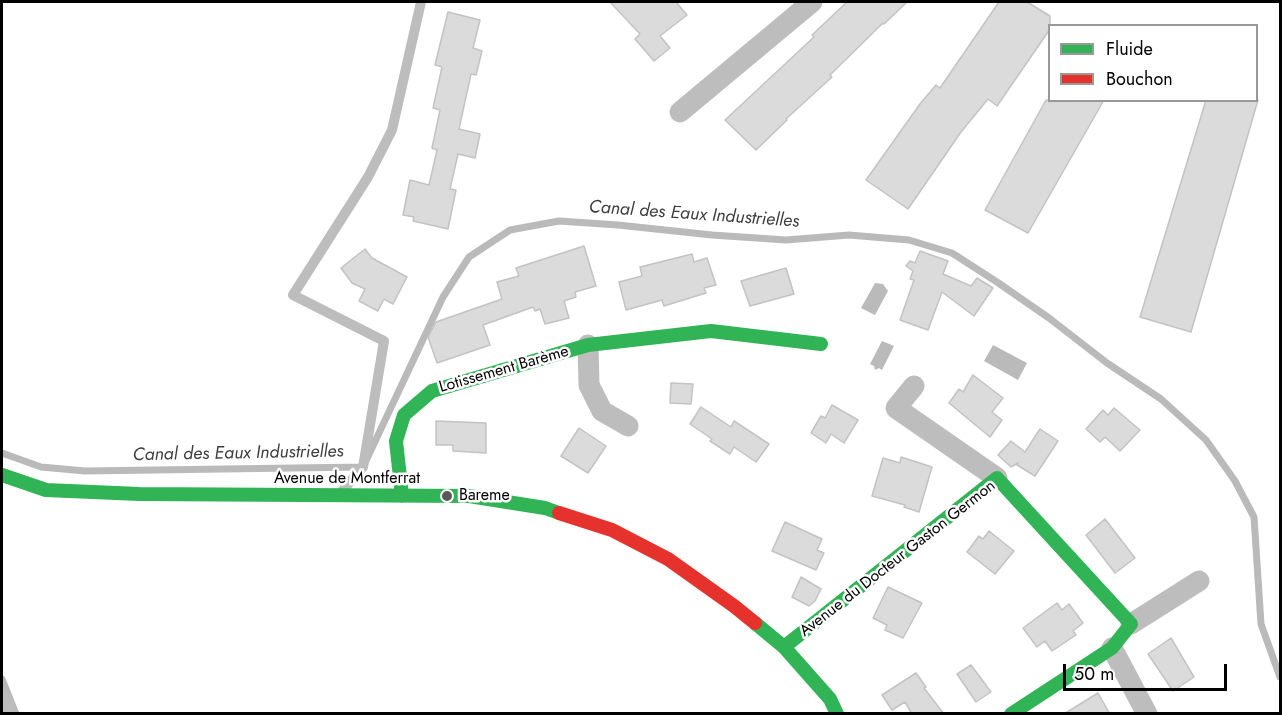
<!DOCTYPE html>
<html>
<head>
<meta charset="utf-8">
<style>
	body { margin:0 }
	#map { position:relative; width:1282px; height:715px; overflow:hidden; background:#fff; font-family:Jost,sans-serif }
	canvas { display:block }
	.frame { position:absolute; inset:0; border:3px solid #000; pointer-events:none }
	.legend { position:absolute; left:1048px; top:24px; width:210px; height:78px; box-sizing:border-box; background:#fff; border:2px solid #999; margin:0; padding:8px 10px; list-style:none; font-size:18px; color:#000 }
	.legend li { display:flex; align-items:center; gap:12px; height:30px }
	.legend b { width:30px; border:2px solid #999 }
	.scale { position:absolute; left:1063px; top:664px; width:164px; height:27px; box-sizing:border-box; border:3px solid #000; border-top:0; padding-left:8px; font-size:18px; line-height:21px; white-space:nowrap; color:#000; -webkit-text-stroke:4px #fff; paint-order:stroke }
</style>
</head>
<body>
<div id="map">
<canvas width="1282" height="715"></canvas>
<div class="frame"></div>
<ul class="legend">
<li><b style="height:8px;background:#30b455"></b>Fluide</li>
<li><b style="height:8px;background:#e5322d"></b>Bouchon</li>
</ul>
<div class="scale">50 m</div>
</div>
<script>
const context = document.querySelector('canvas').getContext('2d');
context.lineJoin = 'round';
function fill(path, color) {
  context.fillStyle = color;
  context.fill(path, 'evenodd');
}
function strokePath(path, color, width, dash) {
  context.strokeStyle = color;
  context.lineWidth = width;
  context.lineCap = dash ? 'butt' : 'round';
  context.setLineDash(dash || []);
  context.stroke(path);
}
function drawText(font, color, halo, rows, align = 'center') {
  context.font = font + ' Jost,sans-serif';
  context.lineWidth = 5;
  context.setLineDash([]);
  context.textBaseline = 'middle';
  context.strokeStyle = halo;
  context.fillStyle = color;
  for (const [text, x, y, turn = 0] of rows) {
    context.save();
    context.translate(x, y);
    context.rotate((+turn || 0) * Math.PI / 180);
    context.textAlign = isNaN(turn) ? turn : align;
    if (halo) context.strokeText(text, 0, 0);
    context.fillText(text, 0, 0);
    context.restore();
  }
}
fill(new Path2D(`
	M 875,283 L 883,284 L 888,291 L 875,315 L 861,308 Z
	M 882,341 L 894,346 L 882,370 L 879,368 L 875,370 L 874,366 L 870,364 Z
	M 993,345 L 1027,363 L 1018,380 L 984,361 Z`), '#bababa');
strokePath(new Path2D(`
	M 2,453 L 41,467 L 85,471 L 363,467 L 443,297 L 469,257 L 510,230 L 559,221 L 618,225 L 712,235 L 786,240 L 849,235 L 909,240 L 952,253 L 997,282 L 1049,318 L 1107,363 L 1161,399 L 1206,440 L 1235,481 L 1254,517 L 1261,624 L 1280,677
	M 2,679 L 16,714`), '#bababa', 7);
const building = new Path2D(`
	M 610,2 L 676,2 L 687,15 L 660,36 L 670,48 L 654,61 L 635,39 L 640,34 Z
	M 847,2 L 907,2 L 884,24 L 883,23 L 830,75 L 832,77 L 786,119 L 787,120 L 756,150 L 725,120 L 814,37 L 812,35 Z
	M 999,2 L 1027,2 L 1050,16 L 1050,29 L 997,106 L 988,99 L 961,132 L 908,209 L 866,180 L 920,104 L 936,85 L 940,88 Z
	M 448,12 L 480,20 L 473,48 L 482,51 L 476,75 L 471,74 L 459,129 L 480,134 L 475,158 L 458,154 L 450,189 L 456,190 L 448,229 L 413,221 L 414,217 L 403,215 L 410,180 L 429,185 L 437,150 L 432,148 L 440,110 L 433,108 L 442,67 L 435,65 Z
	M 1046,100 L 1104,100 L 1028,233 L 985,210 Z
	M 1206,100 L 1258,100 L 1191,332 L 1140,317 Z
	M 584,246 L 596,286 L 575,292 L 576,297 L 564,301 L 569,318 L 545,324 L 540,309 L 535,311 L 533,307 L 483,325 L 490,345 L 437,363 L 428,337 L 436,322 L 502,299 L 497,282 L 519,276 L 516,268 Z
	M 365,249 L 372,258 L 407,277 L 393,304 L 384,299 L 378,311 L 359,301 L 365,289 L 352,283 L 341,268 Z
	M 920,251 L 948,261 L 943,274 L 971,286 L 977,278 L 993,288 L 974,316 L 942,292 L 928,330 L 900,320 L 914,280 L 910,279 L 913,271 L 906,266 L 910,261 L 915,263 Z
	M 692,254 L 694,262 L 707,258 L 716,285 L 704,288 L 706,293 L 664,306 L 662,300 L 626,310 L 619,282 L 642,276 L 640,267 Z
	M 786,268 L 794,294 L 750,306 L 741,281 Z
	M 973,375 L 1003,398 L 992,412 L 1002,420 L 990,437 L 949,403 L 959,389 L 963,392 Z
	M 671,383 L 693,384 L 691,404 L 670,403 Z
	M 832,405 L 858,420 L 844,443 L 831,434 L 826,443 L 811,433 L 821,416 L 825,418 Z
	M 701,407 L 731,427 L 734,421 L 769,444 L 756,462 L 734,447 L 730,454 L 710,441 L 712,439 L 690,424 Z
	M 1114,408 L 1140,430 L 1120,451 L 1105,437 L 1100,442 L 1086,429 L 1103,410 L 1108,415 Z
	M 436,421 L 486,423 L 486,453 L 453,451 L 453,445 L 436,445 Z
	M 579,428 L 606,446 L 588,473 L 561,456 Z
	M 1040,429 L 1058,441 L 1035,476 L 1017,465 L 1018,463 L 1011,467 L 998,455 L 1011,441 L 1025,452 Z
	M 901,457 L 932,467 L 919,512 L 904,507 L 905,505 L 872,496 L 883,458 L 900,463 Z
	M 1105,519 L 1135,558 L 1115,573 L 1086,535 Z
	M 785,522 L 822,539 L 817,550 L 824,553 L 816,570 L 772,551 Z
	M 989,531 L 1014,551 L 995,574 L 967,552 L 979,536 L 983,539 Z
	M 801,577 L 821,589 L 815,601 L 809,606 L 792,597 Z
	M 888,587 L 922,603 L 903,638 L 885,630 L 887,625 L 873,618 Z
	M 1057,603 L 1062,610 L 1069,604 L 1083,623 L 1073,631 L 1076,635 L 1052,651 L 1045,641 L 1037,647 L 1023,628 Z
	M 1171,638 L 1194,677 L 1173,691 L 1148,654 Z
	M 971,665 L 991,692 L 976,702 L 957,674 Z
	M 916,673 L 926,687 L 924,688 L 944,714 L 912,714 L 905,702 L 892,710 L 882,695 Z
	M 1098,693 L 1110,714 L 1064,714 Z`);
fill(building, '#dbdbdb');
strokePath(building, '#c3c3c3', 1.5);
strokePath(new Path2D(`
	M 343,490 L 363,467 L 384,341 L 293,295 L 368,177 L 392,130 L 421,2`), '#bdbdbd', 10);
strokePath(new Path2D(`
	M 680,112 L 812,2
	M 588,345 L 589,385 L 602,411 L 628,426
	M 914,386 L 896,408 L 997,478
	M 1131,624 L 1199,581
	M 1112,648 L 1147,714
	M 2,702 L 6,714`), '#bdbdbd', 21);
strokePath(new Path2D(`
	M 2,475 L 46,490 L 139,494 L 469,496 L 545,508 L 559,513
	M 402,496 L 396,441 L 404,415 L 432,391 L 588,345 L 711,331 L 821,344
	M 755,623 L 784,647 L 830,699 L 837,714
	M 784,647 L 997,478 L 1131,624 L 1112,648 L 1011,714`), '#30b455', 14);
strokePath(new Path2D(`
	M 559,513 L 612,530 L 668,559 L 734,606 L 755,623`), '#e5322d', 14);
for (const [x, y, r, color] of [
	[447,496,6,"#595959"]
]) {
  const dot = new Path2D();
  dot.arc(x, y, r, 0, 2 * Math.PI);
  context.fillStyle = color;
  context.fill(dot);
  strokePath(dot, '#fff', 2);
}
drawText('16px', '#000', '#fff', [
	["Lotissement Barème",504,370,-16],
	["Avenue de Montferrat",347,479],
	["Avenue du Docteur Gaston Germon",898,559,-38]
]);
drawText('16px', '#000', '#fff', [
	["Bareme",459,496]
], 'left');
drawText('italic 18px', '#3d3d3d', '#fff', [
	["Canal des Eaux Industrielles",694,215,4],
	["Canal des Eaux Industrielles",238,454,-1]
]);
</script>
</body>
</html>
